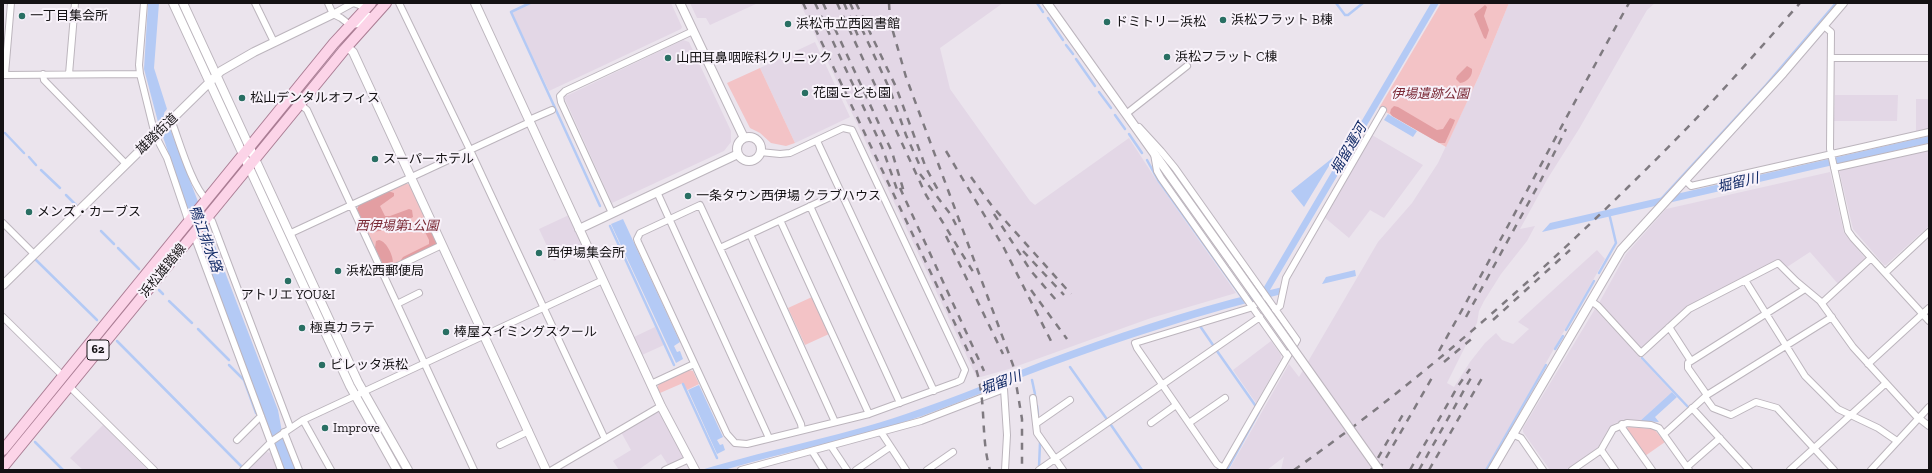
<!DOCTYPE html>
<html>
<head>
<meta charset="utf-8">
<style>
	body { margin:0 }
	#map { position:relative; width:1932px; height:473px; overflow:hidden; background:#ebe4ed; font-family:"Zilla Slab",serif }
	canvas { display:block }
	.frame { position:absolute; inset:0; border:4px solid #141214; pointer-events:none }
</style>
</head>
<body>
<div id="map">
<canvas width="1932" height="473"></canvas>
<div class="frame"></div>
</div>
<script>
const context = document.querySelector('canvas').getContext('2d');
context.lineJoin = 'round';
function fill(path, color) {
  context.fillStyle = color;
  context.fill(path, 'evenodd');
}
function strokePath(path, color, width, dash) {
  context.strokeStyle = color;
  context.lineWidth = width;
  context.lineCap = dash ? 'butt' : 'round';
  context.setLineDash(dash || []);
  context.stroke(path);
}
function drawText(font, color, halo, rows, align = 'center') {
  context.font = font + ' "Zilla Slab","Noto Sans JP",serif';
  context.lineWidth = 4;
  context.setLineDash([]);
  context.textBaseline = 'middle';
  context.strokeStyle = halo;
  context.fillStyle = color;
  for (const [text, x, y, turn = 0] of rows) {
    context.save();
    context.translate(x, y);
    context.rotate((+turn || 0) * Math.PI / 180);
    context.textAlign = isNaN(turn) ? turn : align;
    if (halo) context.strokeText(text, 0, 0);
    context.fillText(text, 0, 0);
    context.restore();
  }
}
fill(new Path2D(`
	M 533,3 L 671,3 L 682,27 L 681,29 L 549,91 L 512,13 Z
	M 690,3 L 758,3 L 710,25 L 706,18 L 697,18 Z
	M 800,3 L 1003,3 L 940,48 L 950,89 L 1030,201 L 1035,205 L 1129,138 L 1157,181 L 1236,293 L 1151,318 L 1009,369 L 977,378 Z
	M 1509,3 L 1655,3 L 1647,10 L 1579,129 L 1548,178 L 1520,229 L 1535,226 L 1527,241 L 1501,274 L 1484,301 L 1479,311 L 1477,323 L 1447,383 L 1454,387 L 1470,362 L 1485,343 L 1496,333 L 1502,340 L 1513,344 L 1529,329 L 1518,322 L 1597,250 L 1605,259 L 1485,470 L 1281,470 L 1284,457 L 1267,470 L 1229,470 L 1289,364 L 1299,377 L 1378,242 L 1412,203 L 1438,163 L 1480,74 Z
	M 683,40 L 689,42 L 731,131 L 731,142 L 724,151 L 612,203 L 564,97 Z
	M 815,42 L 850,117 L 795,143 L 760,68 Z
	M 1835,95 L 1898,95 L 1897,121 L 1834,121 Z
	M 1916,99 L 1929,99 L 1929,129 L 1916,132 Z
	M 1372,135 L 1423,165 L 1384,218 L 1370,210 L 1349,238 L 1324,217 Z
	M 1929,150 L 1929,226 L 1886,265 L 1884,265 L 1853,229 L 1839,170 Z
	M 1830,172 L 1844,233 L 1865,258 L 1865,261 L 1839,285 L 1810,252 L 1787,267 L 1779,259 L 1688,306 L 1643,348 L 1640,348 L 1599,303 L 1626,254 L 1666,209 Z
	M 569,215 L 584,247 L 554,261 L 539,229 Z
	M 1595,309 L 1672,392 L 1640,421 L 1627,420 L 1615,423 L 1607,431 L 1598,448 L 1566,470 L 1550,470 L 1523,432 L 1523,428 Z
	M 655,327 L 664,345 L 642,355 L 634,337 Z
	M 1271,341 L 1281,355 L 1281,359 L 1256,403 L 1233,370 Z
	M 657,411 L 660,412 L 684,458 L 668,465 L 661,454 L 638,470 L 619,470 L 613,461 L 631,450 L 621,432 Z
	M 103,425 L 148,470 L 83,470 L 70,458 Z
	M 265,452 L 273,453 L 279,470 L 247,470 Z`), '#e3d7e6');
fill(new Path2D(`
	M 1441,3 L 1509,3 L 1480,74 L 1446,147 L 1379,108 Z
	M 760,68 L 795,143 L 786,146 L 771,143 L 760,133 L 750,128 L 727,83 Z
	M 405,183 L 410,185 L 437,243 L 388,269 L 384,267 L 357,209 L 359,205 Z
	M 812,297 L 829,334 L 805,345 L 788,308 Z
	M 689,370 L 693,371 L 699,384 L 687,390 L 683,383 L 660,393 L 657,388 L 659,384 Z
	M 1628,427 L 1654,429 L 1665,442 L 1645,456 L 1626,429 Z`), '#f3c3c6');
fill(new Path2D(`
	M 1485,5 L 1487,7 L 1484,16 L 1489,30 L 1486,39 L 1484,38 L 1474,14 Z
	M 1467,66 L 1472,69 C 1473,76 1467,82 1460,83 L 1456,79 L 1457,76 Z
	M 1394,106 L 1398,107 L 1437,130 L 1443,129 L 1450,118 L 1455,120 L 1454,123 L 1445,143 L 1439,143 L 1392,116 L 1390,113 L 1391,109 Z
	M 388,191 L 394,193 L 394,196 L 380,206 L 385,216 L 390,216 L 409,209 L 412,210 L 413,217 L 390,229 L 368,233 L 357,209 L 359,205 Z
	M 423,220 L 427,221 L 437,243 L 435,247 L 403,261 L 401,260 L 403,257 L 429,244 L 429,240 L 421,224 Z
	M 379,240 C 387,241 396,260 392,267 L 388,269 L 384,267 L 375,248 L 376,241 Z`), '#e39ea2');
fill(new Path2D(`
	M 148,3 L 159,3 L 154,68 L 167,109 L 164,113 L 278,410 L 282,432 L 296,470 L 284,470 L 198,241 L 158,122 L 144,69 Z
	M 1431,3 L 1439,3 L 1270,290 L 1287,286 L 1286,293 C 1204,313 1125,339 1046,368 C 1005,383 964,401 922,416 C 858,439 790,450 724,470 L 701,470 C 773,448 849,435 920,409 C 961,395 1001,378 1041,362 C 1113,335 1186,310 1261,292 Z
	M 1388,114 L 1417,131 L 1413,137 L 1384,120 Z
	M 1929,136 L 1929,143 L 1542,232 L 1550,223 Z
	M 1335,156 L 1304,207 L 1291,191 Z
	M 623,219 L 680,342 L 674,346 L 677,352 L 680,351 L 683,359 L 676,363 L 611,224 Z
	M 1355,270 L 1356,276 L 1322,284 L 1326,277 Z
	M 699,385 L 723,437 L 717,440 L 720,445 L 723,444 L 725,450 L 717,454 L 688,390 Z
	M 1672,392 L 1677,397 L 1655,417 L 1659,422 L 1640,421 Z`), '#b4caf5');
strokePath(new Path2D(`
	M 530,3 L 511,12 L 600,206
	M 1037,3 L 1043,12
	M 1336,3 L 1345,15 L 1348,15 L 1363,3
	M 1048,18 L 1063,40
	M 1066,45 L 1073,54
	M 1076,59 L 1095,86
	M 1099,92 L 1111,108
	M 1115,115 L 1125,129
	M 5,133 L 24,153
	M 1129,134 L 1142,153
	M 29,157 L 36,165
	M 1147,160 L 1158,180 L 1243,299
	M 41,170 L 60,188
	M 66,195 L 76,205
	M 1662,198 L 1766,85 L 1836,3
	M 610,226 L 674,365
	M 101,231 L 114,244
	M 118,248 L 139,269
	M 36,260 L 97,320
	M 1599,273 L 1616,243 L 1609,213
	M 159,290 L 163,294
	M 169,301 L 192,323
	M 1200,326 L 1213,345
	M 198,329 L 229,360
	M 1566,330 L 1594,281
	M 117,341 L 241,466
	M 1555,349 L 1563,336
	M 1217,351 L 1255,405
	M 1642,358 L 1688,407
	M 229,365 L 244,380 L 256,413
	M 1070,367 L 1106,418
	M 1032,380 L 1035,394
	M 683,384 L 717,458
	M 1037,406 L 1038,415
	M 1111,425 L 1142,470
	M 35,442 L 63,470
	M 1039,467 L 1040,443
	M 1227,470 L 1259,412
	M 1486,470 L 1546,365`), '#b4caf5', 2.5);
const minor = new Path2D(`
	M 144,3 L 139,65 L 140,74 L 155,135 L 167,158 L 189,223
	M 255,3 L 274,42
	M 328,3 L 333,14
	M 399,3 L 470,150 L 605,439
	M 333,14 L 341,18 L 350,25 L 359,24 L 369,16
	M 333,14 L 353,3 L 359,5 L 365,9
	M 1824,26 L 1831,32 L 1830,149 L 1848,231 L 1853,238 L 1929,321
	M 1831,58 L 1929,58
	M 5,74 L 11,3
	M 43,74 L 44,80 L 126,164
	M 69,74 L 75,3
	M 3,75 L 140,74
	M 300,104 L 307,110 L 474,470
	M 1126,114 L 1187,66
	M 529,120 L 552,110
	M 170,121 L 173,125 C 180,144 193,188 207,200
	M 1139,127 L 1161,151 L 1175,168 L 1297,340 L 1222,470
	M 817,141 L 934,391
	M 760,152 L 780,154 L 790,153 L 843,128 L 852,130 L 965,370 L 961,380 L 957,382 L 869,414 L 747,444 L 735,443 L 727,434 L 638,242 L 637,239 L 640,233 L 700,205 L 801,424 L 802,430
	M 1154,154 L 1157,171 L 1161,178 L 1287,356
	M 1834,168 L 1929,147
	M 1685,180 L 1691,186 L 1929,132
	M 657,192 L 769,438
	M 810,206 L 900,403
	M 612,213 L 561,102 L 560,96 L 565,91 L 693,31
	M 207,217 L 212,221 L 290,427
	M 780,220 L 869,414
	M 3,223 L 34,254
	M 289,234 L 530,122
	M 750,234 L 835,422
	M 191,237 L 196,241 L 281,470
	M 720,248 L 841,192
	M 383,273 L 442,245
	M 1885,273 L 1929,232
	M 1745,280 L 1805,376 L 1838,409 L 1878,428 L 1897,441
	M 1591,301 L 1598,306 L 1641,353 L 1689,309 L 1778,263 L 1796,281 L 1820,301 L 1853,347 L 1916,416 L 1929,426
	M 1822,303 L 1871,258
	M 397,304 L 419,293
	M 1275,310 L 1280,306 L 1286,278 L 1383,110
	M 3,317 L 63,376
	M 1669,327 L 1691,361
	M 1868,364 L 1929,308
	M 651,384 L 694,364
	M 69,386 L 154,470
	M 1707,395 L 1688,368 L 1688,363 L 1805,289
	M 1705,397 L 1713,408 L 1731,415 L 1756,402 L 1777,408 L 1834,470
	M 1033,398 L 1037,433 L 1063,470
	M 1692,408 L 1749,470
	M 303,420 L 331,470
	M 1037,423 L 1070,400
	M 1151,423 L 1176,405
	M 1189,423 L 1225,398
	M 1622,424 L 1623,429 L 1652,470
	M 284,432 L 299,470
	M 881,432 L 906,470
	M 1512,434 L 1521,438 L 1543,470
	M 1664,434 L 1707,395 L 1832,317
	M 237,440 L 261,416
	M 500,445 L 529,431
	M 831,446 L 847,470
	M 1601,450 L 1615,470
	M 812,451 L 824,470
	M 1687,467 L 1720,438
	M 1223,468 L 1217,464 L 1137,348 L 1135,343 L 1250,308 L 1262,300
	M 243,470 L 272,441 L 303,420 L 603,280
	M 552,470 L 661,406
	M 665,470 L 689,459
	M 741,470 L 921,421 L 1004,389 L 1007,435 L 1005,470
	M 856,470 L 890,447
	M 927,470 L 953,452
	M 1039,470 L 1260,317
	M 1572,470 L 1601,450 L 1613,429 L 1627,423 L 1651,425 L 1659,428 L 1689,470
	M 1790,470 L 1886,383
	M 1871,470 L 1929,407`);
const tertiary = new Path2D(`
	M 173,3 L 350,386 L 397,470
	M 183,3 L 358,382 L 408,470
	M 475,3 L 661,406 L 695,470
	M 680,3 L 744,138
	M 1047,3 L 1233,264
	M 347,47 L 353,52 L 546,470
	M737 149a12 12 0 1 1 24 0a12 12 0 1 1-24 0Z
	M 579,229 L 738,154
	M 3,285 L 221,71 L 254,52 L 333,14
	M 1492,470 L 1621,250 L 1783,73 L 1843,3`);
const primary = new Path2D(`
	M 3,450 L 334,43 L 371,3
	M 3,467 L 344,50 L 386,3`);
strokePath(minor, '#bcb5bd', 8);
strokePath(tertiary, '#bcb5bd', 10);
strokePath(primary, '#aa7d94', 12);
strokePath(minor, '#fff', 6);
strokePath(tertiary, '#fff', 8);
strokePath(primary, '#fcd4e8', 10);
strokePath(new Path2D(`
	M 803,3 L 975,366 C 987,399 980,436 990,470
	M 815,3 L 882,147 L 899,195
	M 823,3 L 892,152 L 904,192
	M 837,3 L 926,195 L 975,275
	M 844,3 L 858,36
	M 850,3 L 890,90 L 906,135 L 920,166
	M 856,3 L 896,87 L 926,168 L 938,190
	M 889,3 L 890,21 L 906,77 L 1013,365 L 1022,419 L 1022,470
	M 946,151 L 1004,248 L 1052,343
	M 920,174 L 951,215 L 956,225
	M 971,177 L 992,206 L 1071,294
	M 900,188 L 984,371
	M 994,214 L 1031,271 L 1056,300
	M 946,236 L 1003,354
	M 1023,251 L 1064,295
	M 1031,290 L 1067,339
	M 1466,317 L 1541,180 L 1566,129
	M 1493,320 L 1570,250
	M 1439,351 C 1504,236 1565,118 1629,3
	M 1444,362 L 1475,336
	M 1294,470 C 1437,369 1568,250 1691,124 C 1728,85 1764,44 1800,3
	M 1371,470 L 1405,411
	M 1379,470 L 1433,376
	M 1410,470 L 1458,386 L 1470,369
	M 1419,470 L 1472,376
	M 1429,470 L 1482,378`), '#7f7a80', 2.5, [7, 7]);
const tertiaryBridge = new Path2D(`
	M 1233,264 L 1379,470`);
strokePath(tertiaryBridge, '#bcb5bd', 10, []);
strokePath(tertiaryBridge, '#fff', 8);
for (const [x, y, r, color] of [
	[22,16,4,"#296f63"],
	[1223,20,4,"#296f63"],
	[1107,22,4,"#296f63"],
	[788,24,4,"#296f63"],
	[1167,57,4,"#296f63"],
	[668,58,4,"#296f63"],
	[805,93,4,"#296f63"],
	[242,98,4,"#296f63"],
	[375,159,4,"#296f63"],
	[688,196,4,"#296f63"],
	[29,212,4,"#296f63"],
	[539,253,4,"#296f63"],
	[338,271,4,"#296f63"],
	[288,281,4,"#296f63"],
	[302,328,4,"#296f63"],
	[446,332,4,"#296f63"],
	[322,365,4,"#296f63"],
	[325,428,4,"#296f63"]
]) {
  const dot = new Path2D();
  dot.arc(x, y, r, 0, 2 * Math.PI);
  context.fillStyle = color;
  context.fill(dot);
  strokePath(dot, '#f8f2fa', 1.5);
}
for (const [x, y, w] of [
	[98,350,22]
]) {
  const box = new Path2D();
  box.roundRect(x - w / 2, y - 10, w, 20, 3);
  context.fillStyle = '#f8f2fa';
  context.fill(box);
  strokePath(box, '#141214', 1);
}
drawText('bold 12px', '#141214', null, [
	["62",98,350]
]);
drawText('13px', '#141214', '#f8f2fa', [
	["一丁目集会所",30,16],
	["浜松フラット B棟",1231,20],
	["ドミトリー浜松",1115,22],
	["浜松市立西図書館",796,24],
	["浜松フラット C棟",1175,57],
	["山田耳鼻咽喉科クリニック",676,58],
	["花園こども園",813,93],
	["松山デンタルオフィス",250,98],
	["スーパーホテル",383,159],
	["一条タウン西伊場 クラブハウス",696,196],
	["メンズ・カーブス",37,212],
	["西伊場集会所",547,253],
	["浜松西郵便局",346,271],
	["アトリエ YOU&I",288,295,"center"],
	["極真カラテ",310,328],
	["棒屋スイミングスクール",454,332],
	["ビレッタ浜松",330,365],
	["Improve",333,428]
], 'left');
drawText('italic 13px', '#7a2935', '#f8f2fa', [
	["伊場遺跡公園",1430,94],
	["西伊場第1公園",397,226]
]);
drawText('13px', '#141214', '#f8f2fa', [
	["雄踏街道",157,134,-44],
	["浜松雄踏線",163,271,-51]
]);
drawText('italic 14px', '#0f2865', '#f8f2fa', [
	["堀留運河",1349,149,-60],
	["堀留川",1738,183,-13],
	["鴨江排水路",205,239,70],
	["堀留川",1001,383,-20]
]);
</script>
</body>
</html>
